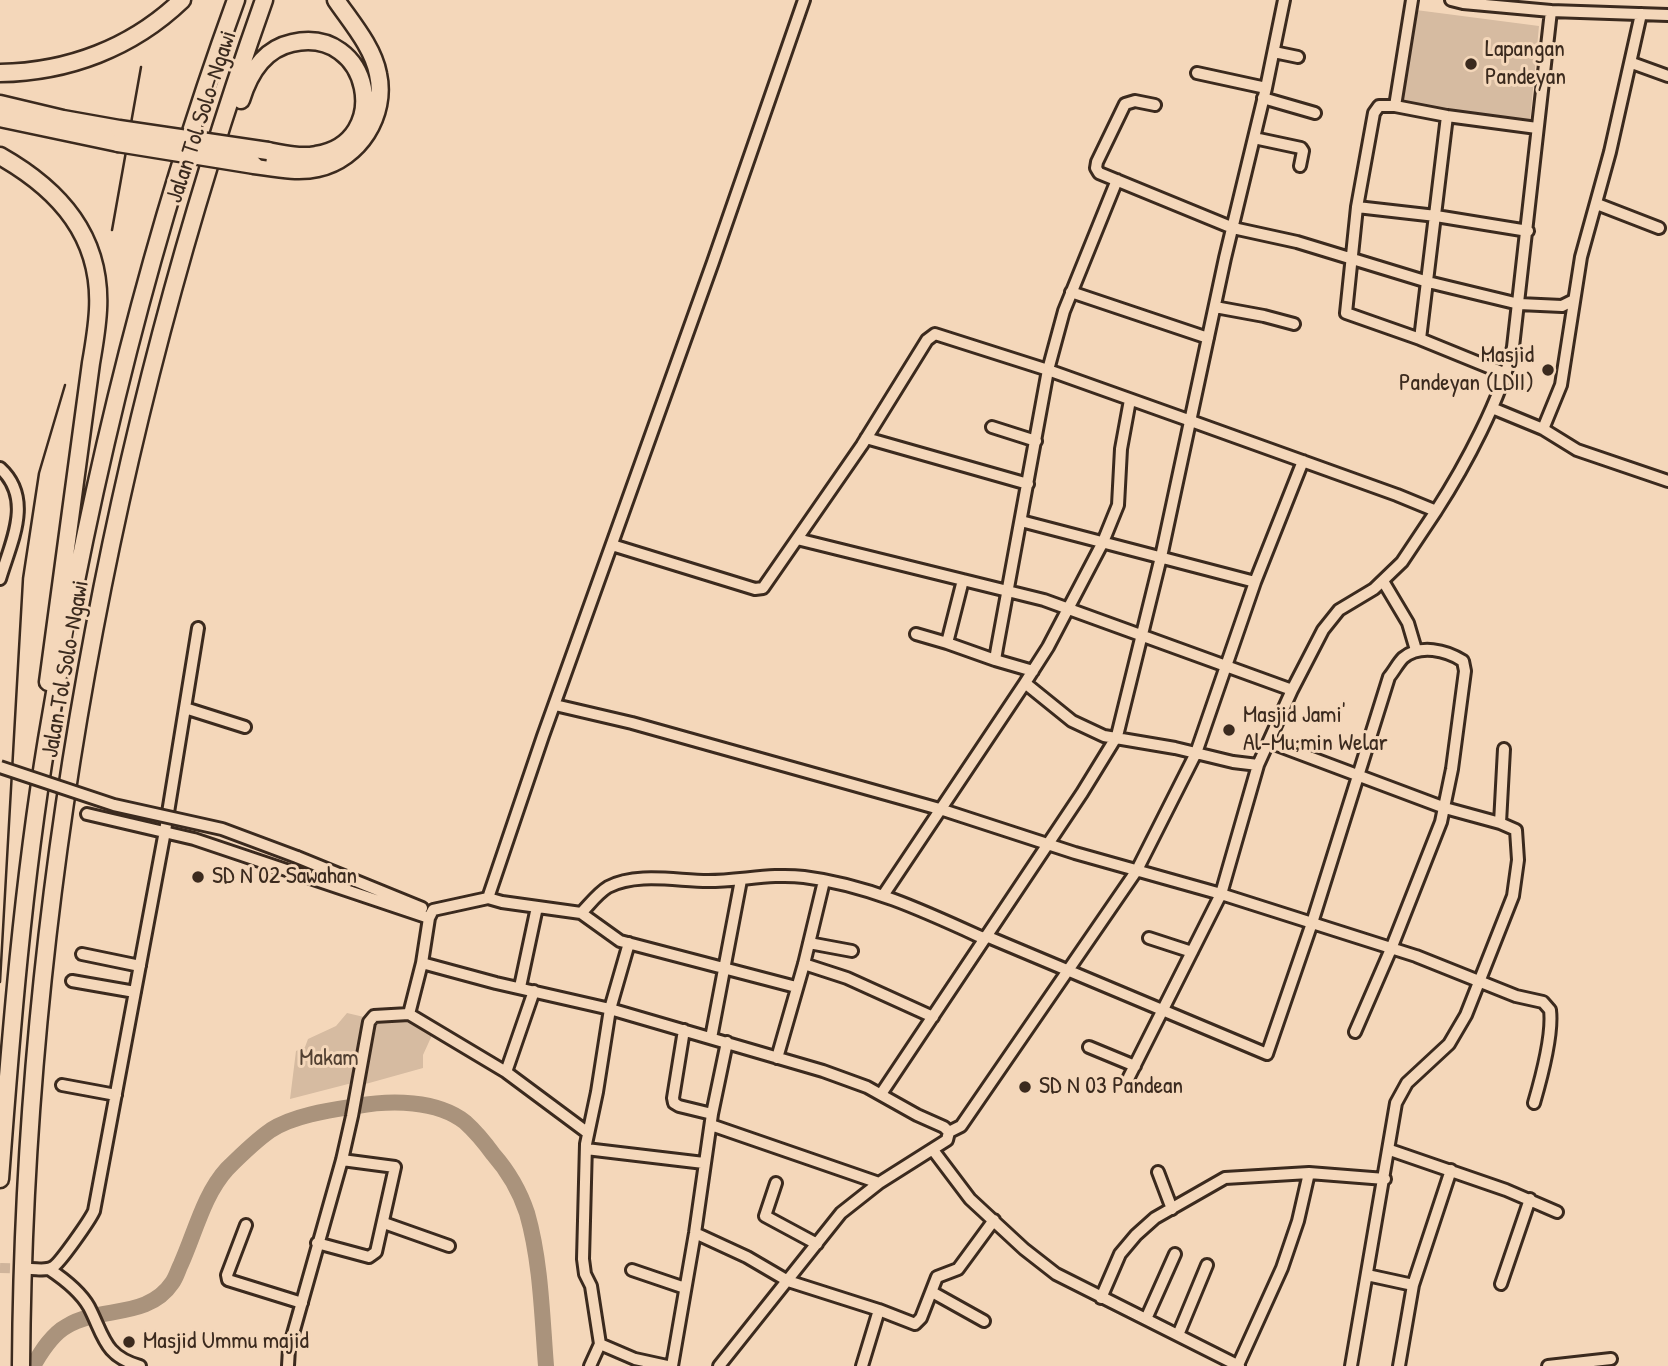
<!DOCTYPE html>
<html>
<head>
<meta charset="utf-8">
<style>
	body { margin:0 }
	canvas { display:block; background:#f4d7ba }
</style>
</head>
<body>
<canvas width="1668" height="1366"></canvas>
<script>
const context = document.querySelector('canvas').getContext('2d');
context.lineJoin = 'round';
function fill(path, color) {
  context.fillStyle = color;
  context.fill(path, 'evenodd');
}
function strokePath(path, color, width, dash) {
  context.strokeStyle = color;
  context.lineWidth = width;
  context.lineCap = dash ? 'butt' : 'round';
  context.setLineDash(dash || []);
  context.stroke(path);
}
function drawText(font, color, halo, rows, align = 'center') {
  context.font = font + ' "Patrick Hand",sans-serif';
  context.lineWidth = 6;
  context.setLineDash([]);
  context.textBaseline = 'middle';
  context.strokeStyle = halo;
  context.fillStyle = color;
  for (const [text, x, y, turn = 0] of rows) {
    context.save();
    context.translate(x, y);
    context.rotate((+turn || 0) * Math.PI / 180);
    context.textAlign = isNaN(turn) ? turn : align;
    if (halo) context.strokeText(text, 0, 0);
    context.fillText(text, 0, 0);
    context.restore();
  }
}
fill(new Path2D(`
	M 1416,10 L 1539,26 L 1530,121 L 1401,103 Z
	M 347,1013 L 364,1017 L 357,1070 L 353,1075 L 352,1083 L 290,1099 L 296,1051 L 305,1047 L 308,1039 L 336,1026 Z
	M 409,1019 L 433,1033 L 423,1055 L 423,1068 L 362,1085 L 371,1031 L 377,1021 Z`), '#d6bba1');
strokePath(new Path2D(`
	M 33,1366 C 41,1352 52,1334 67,1326 C 100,1306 148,1319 172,1283 C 176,1278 178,1270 181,1264 C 195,1233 204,1194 227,1169 C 241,1155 255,1141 271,1130 C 294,1115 331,1110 357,1106 C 391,1100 437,1100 465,1122 C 475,1131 485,1143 493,1154 C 508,1171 520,1192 527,1213 C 541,1262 542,1316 546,1366`), '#aa937c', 16);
strokePath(new Path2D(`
	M 0,1268 L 28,1269`), '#cfb49b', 10, [10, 5]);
const minor = new Path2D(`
	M 1412,0 L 1395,106 L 1447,116 L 1537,128
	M 1451,0 L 1463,3 L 1551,11 L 1668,15
	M 1274,52 L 1298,57
	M 1632,63 L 1668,76
	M 1197,73 L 1266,88
	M 1263,98 L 1315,113
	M 1155,105 L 1135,101 L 1125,104 L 1097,162 L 1096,168 L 1099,173 L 1233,228 L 1297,242 L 1428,282 L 1519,304 L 1562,306 L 1574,300
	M 1395,106 L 1379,106 L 1374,113 L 1357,207 L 1346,313 L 1420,339 L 1506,374
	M 1254,138 L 1301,148 L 1303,151 L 1300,166
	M 1597,204 L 1659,228
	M 1357,207 L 1436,216 L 1528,231
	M 1071,292 L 1208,338
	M 1215,307 L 1264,316 L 1294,324
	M 1420,339 L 1447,116
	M 1492,408 L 1543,429 L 1577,450 L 1668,481
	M 992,427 L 1036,441
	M 1543,429 L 1561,385 L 1581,257 L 1610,152 L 1641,14
	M 866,438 L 1028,484
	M 0,468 C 34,499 11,542 0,579
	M 1021,521 L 1255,582
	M 797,539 L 1044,600 L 1292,690
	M 612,545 L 755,589 L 763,588 L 862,445 L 927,340 L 935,334 L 1048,370 L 1191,421 L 1397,495 L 1436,511 C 1465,466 1501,399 1513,347 L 1551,11
	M 963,580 L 947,643 L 995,660
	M 1383,581 L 1408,623 L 1416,650
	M 916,634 L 947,643
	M 1033,671 L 995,660 L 997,648 L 1048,370 L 1064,311 L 1117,180
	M 1025,683 L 1072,721 L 1104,736 L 1175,748 L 1233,762 L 1258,765
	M 555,705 L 632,723 L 943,810 L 1075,853 L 1221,894 L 1416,956 L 1516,996 L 1543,1002 L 1550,1010 C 1553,1034 1541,1079 1534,1103
	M 185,708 L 245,727
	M 1269,742 L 1445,808 L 1500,823 L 1516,830 L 1518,860 L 1513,896 L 1466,1015 L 1449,1044 L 1407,1083 L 1396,1103 L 1351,1366
	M 87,814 L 194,839 L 429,918
	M 1500,823 L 1504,749
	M 297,857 L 422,908
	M 884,894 L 1025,683 L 1048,647 L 1103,542 L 1118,505 L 1121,449 L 1130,400
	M 488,898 L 543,736 L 713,262 L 804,0
	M 581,913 C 589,905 598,893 608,887 C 637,872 677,881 708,881 C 740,881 772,873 804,877 C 869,885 926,912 985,939
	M 986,936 L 1267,1054 L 1312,923 L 1389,677 C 1394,671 1398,663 1403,658 C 1420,644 1446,650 1463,661 L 1465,671 L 1452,769 L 1441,822 L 1391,949 L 1355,1032
	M 1149,938 L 1192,952
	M 629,943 L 610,1009 L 597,1092 L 586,1144 L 583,1259 L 585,1274 L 591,1286 L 600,1344 L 635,1359 L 667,1366
	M 809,943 L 852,951
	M 82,954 L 140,966
	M 804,964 L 847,978 L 933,1017
	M 72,981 L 135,992
	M 520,987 L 537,907
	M 796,987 L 620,941 L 581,913 L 502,902 L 488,898 L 433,910 L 429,918 L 422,963 L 496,983 L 610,1009 L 823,1071 L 867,1087 L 917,1115 L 944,1127 L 949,1132
	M 409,1014 L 506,1072 L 588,1133
	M 684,1030 L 673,1098 L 674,1103 L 679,1106 L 712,1114
	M 711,1038 L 741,880
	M 1089,1047 L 1135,1066
	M 777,1058 L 804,964 L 824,881
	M 506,1072 L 534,991
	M 1129,1077 L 1221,894 L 1258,765 L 1292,690 L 1323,630 L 1339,610 L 1374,589 L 1402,562 L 1436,511
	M 62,1085 L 116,1095
	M 881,1094 L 1082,793 L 1117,736 L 1161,557 L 1225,258 L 1266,88 L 1284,0
	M 711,1125 L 879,1183
	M 586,1149 L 704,1163
	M 933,1150 L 970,1199 L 1024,1249 L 1056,1274 L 1239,1366
	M 1390,1150 L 1506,1190 L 1557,1212
	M 1158,1172 L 1172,1209
	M 776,1183 L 765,1216 L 817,1244
	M 384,1223 L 449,1246
	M 246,1225 L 227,1275 L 228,1280 L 302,1303
	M 695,1233 L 747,1257 L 788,1281 L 879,1310 L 915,1324 L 921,1318 L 937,1277 L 958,1269 L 994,1220
	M 317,1243 L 369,1257 L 376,1252 L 395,1167 L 342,1160
	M 31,1269 C 38,1269 47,1271 53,1267 C 60,1263 90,1220 94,1211 L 165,831 L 198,628
	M 49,1269 C 64,1279 80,1291 89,1307 C 104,1336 104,1356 140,1366
	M 632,1270 L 685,1288
	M 1367,1275 L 1413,1285
	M 1501,1284 L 1530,1199
	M 932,1292 L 984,1321
	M 1101,1298 L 1120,1254 L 1136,1235 L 1155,1218 L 1225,1178 L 1309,1173 L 1385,1179
	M 1146,1319 L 1175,1254
	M 1178,1335 L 1207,1265
	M 1238,1365 L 1282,1268 L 1298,1221 L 1309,1173
	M 288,1366 L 289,1348 L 342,1160 L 352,1116 L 369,1022 L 374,1016 L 409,1014 L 422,963
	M 590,1366 L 600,1344
	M 672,1366 L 695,1233 L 712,1114 L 727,1042
	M 719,1366 L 841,1213 L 879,1183 L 947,1140 L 949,1132 L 961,1126 L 1137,870 L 1196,753 L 1255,582 L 1303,461
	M 862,1366 L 879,1310
	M 1399,1366 L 1413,1285 L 1451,1170
	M 1548,1366 L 1611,1359`);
const highway = new Path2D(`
	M 0,73 C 68,72 132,48 182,0
	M 241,100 C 249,74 264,49 292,43 C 371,25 394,143 316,155 C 300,158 283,154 268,151
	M 0,104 L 63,119 L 119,129
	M 0,118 L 118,143
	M 0,156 C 60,190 102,237 98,310 C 97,328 94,346 91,363 L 48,682
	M 254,165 C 275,168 298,173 318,168 C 359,159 387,115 378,74 C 373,47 351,22 336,0
	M 0,1179 C 11,1032 23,884 47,739 C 89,488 149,238 236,0
	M 21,1366 C 24,908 111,431 264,0`);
strokePath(minor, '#3b2a1e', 16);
strokePath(highway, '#3b2a1e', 21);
strokePath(minor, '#f4d7ba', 10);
strokePath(highway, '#f4d7ba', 16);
strokePath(new Path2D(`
	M 112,230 L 141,67
	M 0,982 L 23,578 L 39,473 L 65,385`), '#3b2a1e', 2.5);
const minorBridge = new Path2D(`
	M 0,767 L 114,805 L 222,829 L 297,857`);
const highwayBridge = new Path2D(`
	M 119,129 L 268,151
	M 118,143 L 254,165`);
strokePath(minorBridge, '#3b2a1e', 16, []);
strokePath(highwayBridge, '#3b2a1e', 21, []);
strokePath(minorBridge, '#f4d7ba', 10);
strokePath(highwayBridge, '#f4d7ba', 16);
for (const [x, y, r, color] of [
	[1471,64,7,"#3b2a1e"],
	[1548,370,7,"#3b2a1e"],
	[1229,730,7,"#3b2a1e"],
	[198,877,7,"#3b2a1e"],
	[1025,1087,7,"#3b2a1e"],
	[129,1342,7,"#3b2a1e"]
]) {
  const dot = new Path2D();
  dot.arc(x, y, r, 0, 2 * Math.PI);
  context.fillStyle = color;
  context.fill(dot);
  strokePath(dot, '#f4d7ba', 2.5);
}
drawText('24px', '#3b2a1e', '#f4d7ba', [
	["Lapangan",1485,50],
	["Pandeyan",1485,78],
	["Masjid",1534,356,"right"],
	["Pandeyan (LDII)",1534,384,"right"],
	["Masjid Jami'",1243,716],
	["Al-Mu;min Welar",1243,744],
	["SD N 02 Sawahan",212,877],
	["SD N 03 Pandean",1039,1087],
	["Masjid Ummu majid",143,1342]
], 'left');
drawText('24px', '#3b2a1e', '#f4d7ba', [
	["Jalan Tol Solo–Ngawi",202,117,-72],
	["Jalan Tol Solo–Ngawi",66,669,-80]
]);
drawText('24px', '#524032', '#f4d7ba', [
	["Makam",329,1059]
]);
</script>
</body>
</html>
